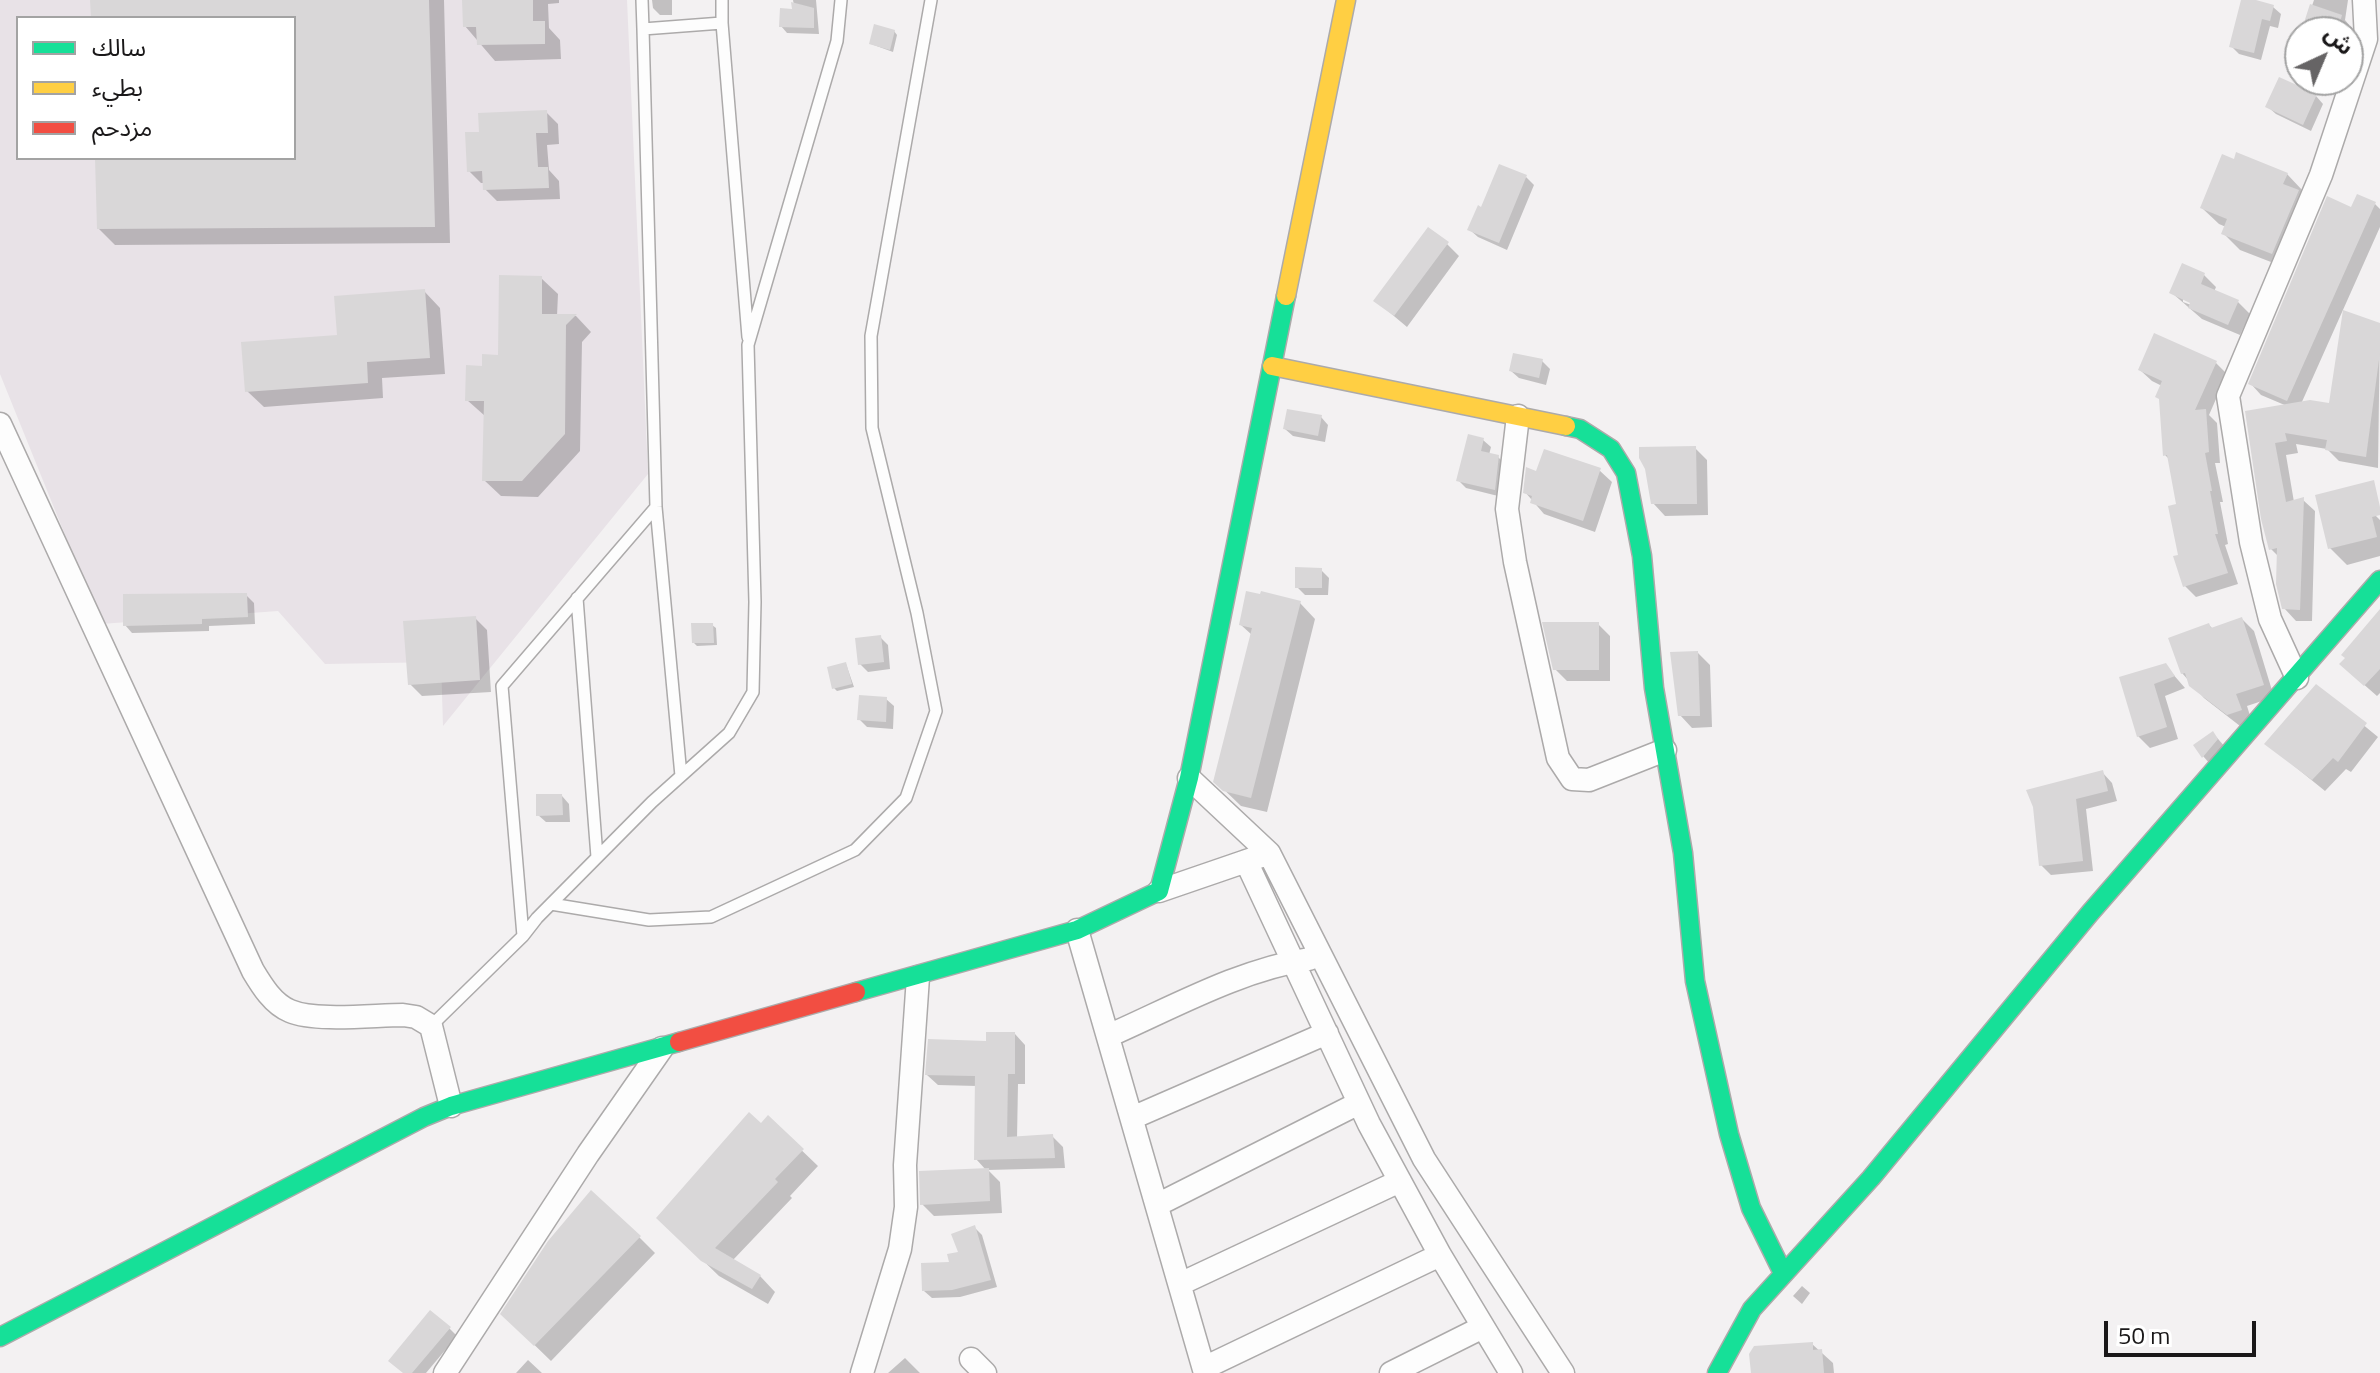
<!DOCTYPE html>
<html>
<head>
<meta charset="utf-8">
<style>
	body { margin:0 }
	#map { position:relative; width:2380px; height:1373px; overflow:hidden; background:#f3f1f2; font-family:"Titillium Web","Noto Sans Arabic",sans-serif }
	canvas { display:block }
	.legend { position:absolute; left:16px; top:16px; width:280px; height:144px; box-sizing:border-box; background:#fff; border:2px solid #a3a3a3; margin:0; padding:10px 14px; list-style:none; font-size:24px; color:#1a1819 }
	.legend li { display:flex; align-items:center; gap:16px; height:40px }
	.legend b { width:40px; border:2px solid #a3a3a3 }
	.north { position:absolute; left:2284px; top:16px; width:80px; height:80px; box-sizing:border-box; background:#fff; border:2px solid #a3a3a3; border-radius:50%; rotate:44deg; font-size:22px; font-weight:700; line-height:32px; text-align:center; color:#1a1819 }
	.north::after { content:''; display:block; margin:auto; width:28px; height:36px; background:#666465; clip-path:polygon(50% 0,100% 100%,50% 72%,0 100%) }
	.scale { position:absolute; left:2104px; top:1321px; width:152px; height:36px; box-sizing:border-box; border:4px solid #1a1819; border-top:0; padding-left:10px; font-size:24px; line-height:28px; white-space:nowrap; color:#1a1819; -webkit-text-stroke:6px #fff; paint-order:stroke }
</style>
</head>
<body>
<div id="map">
<canvas width="2380" height="1373"></canvas>
<ul class="legend">
<li><b style="height:10px;background:#16e098"></b>سالك</li>
<li><b style="height:10px;background:#ffcf43"></b>بطيء</li>
<li><b style="height:10px;background:#f24e42"></b>مزدحم</li>
</ul>
<div class="north">ش</div>
<div class="scale">50 m</div>
</div>
<script>
const context = document.querySelector('canvas').getContext('2d');
context.lineJoin = 'round';
function fill(path, color) {
  context.fillStyle = color;
  context.fill(path, 'evenodd');
}
function strokePath(path, color, width, dash) {
  context.strokeStyle = color;
  context.lineWidth = width;
  context.lineCap = dash ? 'butt' : 'round';
  context.setLineDash(dash || []);
  context.stroke(path);
}
fill(new Path2D(`
	M 0,0 L 627,0 L 648,474 L 443,726 L 441,662 L 325,664 L 278,611 L 101,624 L 0,374 ZM 18,18 L 294,18 L 294,158 L 18,158 Z`), '#e8e2e7');
fill(new Path2D(`
	M 92,0 L 444,0 L 450,243 L 115,245 L 99,229 L 97,158 L 294,158 L 294,18 L 93,18 Z
	M 464,0 L 559,0 L 559,3 L 548,4 L 549,28 L 560,40 L 561,59 L 495,61 L 465,26 Z
	M 652,0 L 672,0 L 672,15 L 660,15 L 653,8 Z
	M 793,0 L 816,0 L 819,34 L 787,33 L 781,26 L 795,11 Z
	M 2243,0 L 2273,7 L 2281,14 L 2278,28 L 2270,26 L 2261,60 L 2239,54 L 2231,46 Z
	M 2314,0 L 2348,0 L 2345,20 L 2349,25 L 2346,32 L 2303,32 Z
	M 894,31 L 897,35 L 893,52 L 871,44 Z
	M 2316,96 L 2323,104 L 2311,131 L 2276,114 L 2268,107 Z
	M 546,112 L 558,124 L 559,144 L 547,145 L 549,170 L 559,181 L 560,199 L 497,201 L 485,189 L 484,183 L 481,183 L 469,171 L 481,134 Z
	M 1500,167 L 1526,177 L 1534,185 L 1507,250 L 1478,237 L 1470,230 L 1482,209 Z
	M 2287,174 L 2303,191 L 2289,269 L 2240,250 L 2223,233 L 2226,227 L 2219,224 L 2202,208 Z
	M 2375,204 L 2380,209 L 2380,227 L 2301,404 L 2330,405 L 2380,325 L 2378,468 L 2339,461 L 2327,449 L 2296,444 L 2298,453 L 2286,455 L 2294,502 L 2303,500 L 2315,511 L 2312,621 L 2296,621 L 2284,608 L 2279,557 L 2271,549 L 2247,413 L 2287,406 L 2261,395 L 2251,384 L 2352,210 Z
	M 1447,244 L 1459,256 L 1407,327 L 1376,301 Z
	M 2204,275 L 2216,287 L 2214,292 L 2238,302 L 2250,314 L 2240,335 L 2202,319 L 2172,293 ZM 2183,297 L 2199,308 L 2183,302 Z
	M 541,278 L 558,294 L 557,316 L 576,316 L 591,332 L 582,342 L 580,451 L 538,497 L 501,496 L 484,480 L 485,416 L 467,400 L 484,368 L 500,357 Z
	M 424,291 L 440,308 L 445,374 L 382,378 L 383,398 L 264,407 L 247,391 Z
	M 1542,361 L 1550,369 L 1546,385 L 1519,378 L 1511,371 Z
	M 2216,363 L 2227,374 L 2209,415 L 2217,423 L 2220,463 L 2215,463 L 2223,502 L 2220,502 L 2228,544 L 2225,545 L 2238,584 L 2196,597 L 2185,586 L 2180,556 L 2179,506 L 2169,459 L 2165,455 L 2162,386 L 2152,381 L 2140,370 Z
	M 1321,417 L 1328,425 L 1325,442 L 1293,436 L 1285,429 Z
	M 1483,440 L 1491,447 L 1489,455 L 1498,457 L 1506,465 L 1502,497 L 1466,488 L 1458,480 Z
	M 1695,448 L 1707,460 L 1708,515 L 1665,516 L 1653,503 L 1647,469 Z
	M 1599,470 L 1612,482 L 1595,532 L 1544,514 L 1525,492 L 1538,474 Z
	M 2374,514 L 2380,520 L 2380,556 L 2347,565 L 2330,548 Z
	M 1321,570 L 1329,578 L 1328,595 L 1305,595 L 1297,587 Z
	M 246,595 L 254,603 L 255,624 L 209,626 L 209,631 L 132,633 L 125,625 Z
	M 1300,603 L 1315,619 L 1267,812 L 1241,806 L 1215,781 L 1252,635 L 1241,625 Z
	M 2380,612 L 2380,693 L 2377,696 L 2353,675 Z
	M 475,618 L 487,630 L 491,692 L 422,696 L 410,684 Z
	M 2242,619 L 2254,631 L 2274,697 L 2247,706 L 2252,722 L 2240,726 L 2204,698 L 2182,673 L 2209,625 L 2213,629 Z
	M 1598,624 L 1610,636 L 1610,681 L 1567,681 L 1555,669 Z
	M 712,625 L 716,628 L 717,645 L 697,646 L 694,643 Z
	M 880,637 L 888,645 L 890,669 L 868,672 L 860,664 Z
	M 1698,653 L 1710,665 L 1712,727 L 1692,728 L 1680,715 Z
	M 846,664 L 854,687 L 837,691 L 834,688 Z
	M 2165,665 L 2185,688 L 2165,696 L 2178,739 L 2150,748 L 2138,736 L 2121,678 Z
	M 2317,687 L 2378,737 L 2351,772 L 2346,769 L 2325,791 L 2267,744 Z
	M 886,699 L 894,706 L 893,729 L 867,727 L 859,719 Z
	M 2213,733 L 2225,747 L 2210,764 L 2203,756 Z
	M 2102,772 L 2112,783 L 2117,801 L 2086,809 L 2093,871 L 2051,875 L 2041,865 L 2035,807 Z
	M 562,796 L 569,804 L 570,822 L 546,822 L 538,815 Z
	M 1015,1034 L 1025,1045 L 1025,1084 L 1018,1084 L 1017,1139 L 1052,1136 L 1063,1147 L 1065,1168 L 988,1170 L 1000,1182 L 1002,1213 L 934,1216 L 922,1204 L 986,1170 L 976,1159 L 977,1086 L 938,1085 L 927,1075 L 988,1043 Z
	M 768,1118 L 818,1166 L 790,1196 L 792,1198 L 733,1260 L 760,1276 L 775,1292 L 768,1304 L 719,1276 L 659,1218 Z
	M 974,1227 L 982,1235 L 997,1287 L 960,1297 L 932,1298 L 924,1291 L 960,1253 Z
	M 639,1237 L 655,1253 L 551,1361 L 519,1330 Z
	M 1802,1286 L 1810,1293 L 1802,1304 L 1793,1296 Z
	M 449,1328 L 457,1336 L 426,1373 L 404,1373 Z
	M 1812,1344 L 1833,1363 L 1834,1373 L 1753,1373 Z
	M 905,1358 L 920,1373 L 888,1373 Z
	M 528,1360 L 542,1373 L 516,1373 Z`), '#0003');
fill(new Path2D(`
	M 90,0 L 429,0 L 435,227 L 97,229 L 95,158 L 294,158 L 294,18 L 91,18 Z
	M 462,0 L 533,0 L 533,21 L 545,21 L 545,44 L 477,45 L 476,27 L 463,27 Z
	M 2241,0 L 2256,0 L 2274,5 L 2270,21 L 2262,19 L 2254,53 L 2229,47 Z
	M 791,2 L 814,8 L 814,28 L 779,27 L 780,8 L 792,9 Z
	M 2310,4 L 2342,15 L 2337,32 L 2301,32 Z
	M 874,24 L 895,30 L 890,50 L 869,44 Z
	M 2279,77 L 2317,94 L 2303,125 L 2265,107 Z
	M 547,110 L 548,133 L 536,133 L 538,167 L 548,167 L 549,188 L 483,190 L 482,171 L 467,172 L 465,132 L 479,132 L 478,113 Z
	M 2236,152 L 2288,173 L 2283,184 L 2299,190 L 2272,254 L 2221,234 L 2227,219 L 2200,208 L 2222,154 L 2234,159 Z
	M 1499,164 L 1527,175 L 1499,243 L 1467,230 L 1478,205 L 1481,207 Z
	M 2357,194 L 2376,202 L 2287,401 L 2248,384 L 2327,196 L 2351,207 Z
	M 1428,227 L 1449,242 L 1394,316 L 1373,301 Z
	M 2182,263 L 2205,273 L 2201,284 L 2239,300 L 2228,325 L 2188,308 L 2190,303 L 2169,293 Z
	M 499,275 L 542,276 L 542,314 L 577,314 L 566,325 L 565,434 L 522,481 L 482,481 L 484,401 L 465,401 L 466,365 L 482,366 L 482,354 L 498,355 Z
	M 425,289 L 430,358 L 367,362 L 368,383 L 245,392 L 241,342 L 337,335 L 334,296 Z
	M 2343,310 L 2380,323 L 2380,352 L 2366,457 L 2325,450 L 2327,440 L 2285,433 L 2287,441 L 2275,443 L 2286,502 L 2304,497 L 2300,610 L 2282,609 L 2276,584 L 2277,548 L 2269,550 L 2261,519 L 2245,411 L 2310,400 L 2329,403 Z
	M 2154,333 L 2217,361 L 2195,410 L 2206,409 L 2209,452 L 2205,453 L 2212,491 L 2210,491 L 2218,534 L 2215,534 L 2228,573 L 2183,587 L 2173,556 L 2178,555 L 2168,506 L 2176,504 L 2167,455 L 2163,456 L 2159,399 L 2155,397 L 2162,381 L 2138,370 Z
	M 1513,353 L 1543,359 L 1539,378 L 1509,371 Z
	M 1287,409 L 1322,415 L 1318,436 L 1283,429 Z
	M 1468,434 L 1484,438 L 1481,451 L 1499,455 L 1495,490 L 1456,481 Z
	M 1696,446 L 1697,504 L 1651,504 L 1645,469 L 1639,458 L 1639,447 Z
	M 1544,449 L 1601,468 L 1583,521 L 1530,503 L 1532,496 L 1523,493 L 1526,467 L 1536,471 Z
	M 2374,480 L 2380,507 L 2380,515 L 2372,517 L 2377,537 L 2328,549 L 2315,495 Z
	M 1295,567 L 1322,568 L 1322,588 L 1295,588 Z
	M 1246,591 L 1260,594 L 1261,591 L 1301,601 L 1251,798 L 1223,791 L 1213,782 L 1252,628 L 1239,625 Z
	M 247,593 L 248,617 L 202,619 L 202,624 L 123,626 L 123,594 Z
	M 2380,609 L 2380,669 L 2364,686 L 2339,664 L 2345,658 L 2341,655 Z
	M 476,616 L 480,680 L 408,685 L 403,621 Z
	M 2242,617 L 2264,685 L 2236,694 L 2242,710 L 2227,715 L 2189,686 L 2185,673 L 2181,674 L 2168,638 L 2209,623 L 2211,628 Z
	M 1542,622 L 1599,622 L 1599,670 L 1553,670 Z
	M 691,623 L 713,623 L 714,643 L 692,643 Z
	M 881,635 L 884,662 L 858,665 L 855,638 Z
	M 1698,651 L 1700,716 L 1678,716 L 1670,652 Z
	M 846,662 L 852,684 L 832,689 L 827,667 Z
	M 2166,663 L 2175,676 L 2154,684 L 2167,727 L 2137,737 L 2119,677 Z
	M 2316,684 L 2367,723 L 2338,762 L 2333,758 L 2312,780 L 2264,744 Z
	M 859,695 L 887,697 L 886,722 L 857,720 Z
	M 2213,731 L 2218,739 L 2202,758 L 2193,745 Z
	M 2103,770 L 2108,791 L 2076,799 L 2083,861 L 2039,866 L 2033,807 L 2026,790 Z
	M 536,794 L 562,794 L 563,815 L 536,816 Z
	M 986,1032 L 1015,1032 L 1015,1074 L 1008,1074 L 1007,1137 L 1053,1134 L 1055,1158 L 974,1160 L 975,1076 L 925,1075 L 928,1039 L 986,1041 Z
	M 749,1112 L 761,1123 L 768,1115 L 804,1149 L 775,1179 L 778,1182 L 715,1248 L 761,1275 L 752,1289 L 701,1261 L 656,1218 Z
	M 989,1168 L 990,1201 L 920,1205 L 919,1171 Z
	M 591,1190 L 641,1236 L 534,1346 L 500,1314 L 548,1241 Z
	M 975,1225 L 991,1280 L 952,1290 L 922,1291 L 921,1263 L 949,1262 L 947,1254 L 958,1252 L 951,1234 Z
	M 430,1310 L 451,1327 L 412,1373 L 403,1373 L 388,1361 Z
	M 1813,1342 L 1813,1350 L 1822,1349 L 1824,1373 L 1751,1373 L 1749,1354 L 1754,1346 Z`), '#d9d7d8');
const lane = new Path2D(`
	M 642,0 L 643,29 L 722,23 L 748,337
	M 722,23 L 722,0
	M 643,29 L 656,507 L 681,776
	M 577,598 L 597,857
	M 551,904 L 649,920 L 711,917 L 855,850 L 906,798 L 936,711 L 917,613 L 872,428 L 871,336 L 931,0
	M 523,936 L 502,686 L 656,507
	M 431,1026 L 523,936 L 537,918 L 652,802 L 729,733 L 753,692 L 755,602 L 748,345 L 837,41 L 841,0`);
const street = new Path2D(`
	M 1518,416 L 1507,509 L 1515,562 L 1558,758 L 1572,779 L 1589,780 L 1665,750
	M 0,424 L 253,971 C 262,986 273,1004 290,1011 C 316,1022 374,1015 403,1015 L 416,1017 L 431,1026 L 451,1106
	M 2297,678 L 2270,619 L 2251,542 L 2228,396 L 2321,175 L 2366,39 L 2364,0
	M 1189,778 L 1269,853 L 1424,1159 L 1563,1373
	M 1246,861 L 1369,1124 L 1440,1255 L 1511,1373
	M 1159,891 L 1261,856
	M 1077,930 L 1205,1373
	M 1108,1036 C 1172,1008 1239,970 1309,959
	M 1132,1118 L 1327,1033
	M 1157,1205 L 1359,1103
	M 1180,1284 L 1400,1181
	M 971,1359 L 985,1373
	M 1204,1368 L 1440,1255
	M 445,1373 L 588,1154 L 662,1048
	M 862,1373 L 900,1249 L 906,1207 L 905,1165 L 918,977
	M 1391,1373 L 1483,1327`);
const fast = new Path2D(`
	M 1566,426 L 1580,429 L 1611,449 L 1626,473 L 1642,556 L 1654,688 L 1683,853 L 1695,981 L 1729,1134 L 1751,1208 L 1783,1273
	M 856,992 L 1077,930 L 1159,891 L 1189,778 L 1286,296
	M 0,1337 L 424,1117 L 451,1106 L 679,1042
	M 1717,1373 L 1752,1309 L 1871,1178 L 2090,913 L 2380,580`);
const slow = new Path2D(`
	M 1286,296 L 1346,0
	M 1272,366 L 1566,426`);
const jam = new Path2D(`
	M 679,1042 L 856,992`);
strokePath(lane, '#acaaaa', 14);
strokePath(street, '#acaaaa', 25);
strokePath(fast, '#acaaaa', 21);
strokePath(slow, '#acaaaa', 21);
strokePath(jam, '#acaaaa', 21);
strokePath(lane, '#fdfdfd', 11);
strokePath(street, '#fdfdfd', 22);
strokePath(fast, '#16e098', 18);
strokePath(slow, '#ffcf43', 18);
strokePath(jam, '#f24e42', 18);
</script>
</body>
</html>
